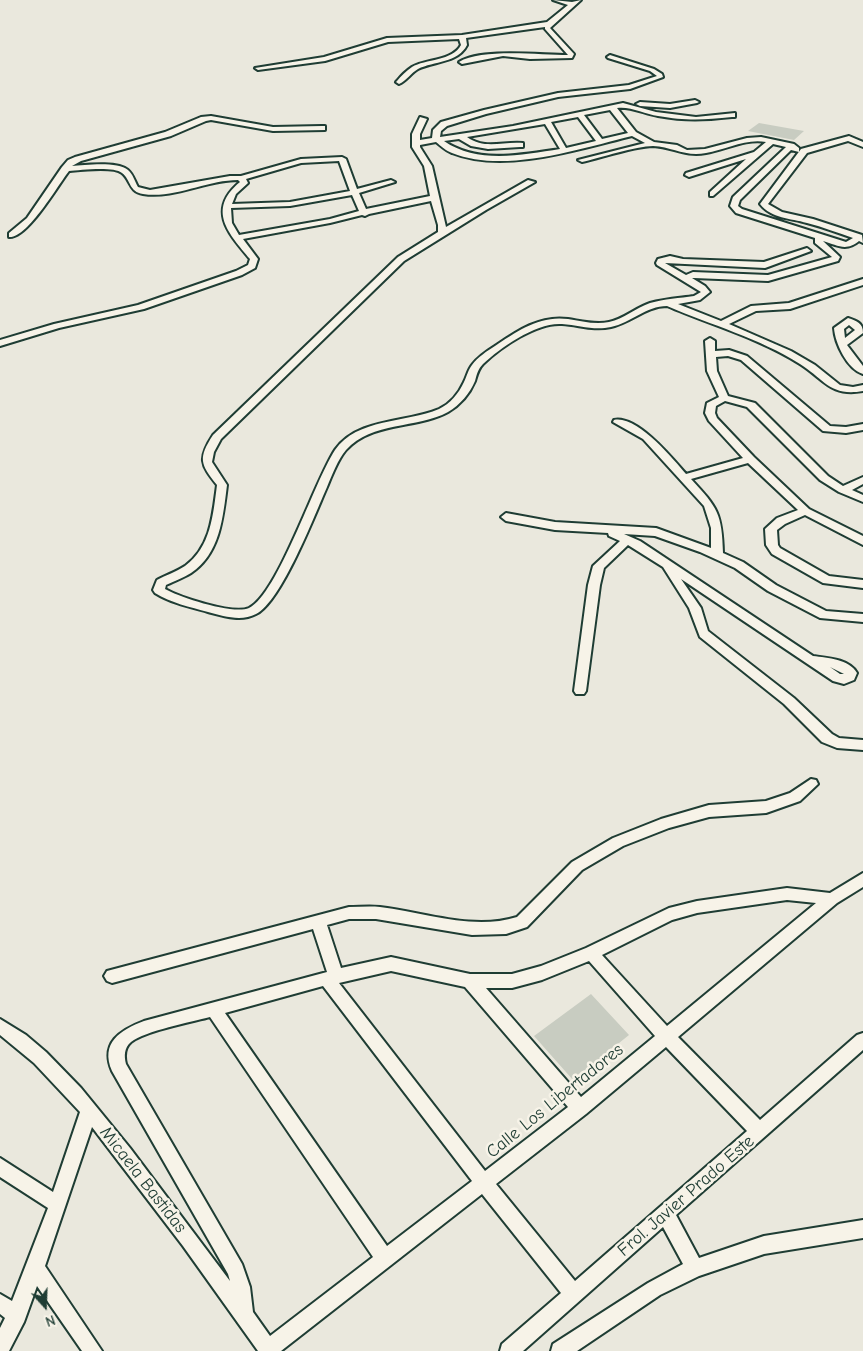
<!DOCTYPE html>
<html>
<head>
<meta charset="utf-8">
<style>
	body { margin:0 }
	#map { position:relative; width:863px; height:1351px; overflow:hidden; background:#eae8dd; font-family:"Comic Neue",sans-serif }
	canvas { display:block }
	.north { position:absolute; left:20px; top:1281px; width:50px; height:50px; -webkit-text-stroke:4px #f7f3e8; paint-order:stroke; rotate:160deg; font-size:14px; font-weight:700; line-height:20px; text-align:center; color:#1f3d34 }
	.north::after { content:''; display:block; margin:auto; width:18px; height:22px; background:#1f3d34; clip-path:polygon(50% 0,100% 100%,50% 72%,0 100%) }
</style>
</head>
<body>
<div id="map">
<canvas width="863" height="1351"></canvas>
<div class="north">N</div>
</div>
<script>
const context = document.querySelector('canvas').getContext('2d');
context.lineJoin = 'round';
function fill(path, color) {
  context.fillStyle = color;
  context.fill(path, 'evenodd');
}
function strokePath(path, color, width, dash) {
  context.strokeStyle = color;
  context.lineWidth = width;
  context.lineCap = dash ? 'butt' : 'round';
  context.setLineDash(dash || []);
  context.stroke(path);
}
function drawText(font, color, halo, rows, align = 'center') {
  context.font = font + ' "Comic Neue",sans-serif';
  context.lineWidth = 5;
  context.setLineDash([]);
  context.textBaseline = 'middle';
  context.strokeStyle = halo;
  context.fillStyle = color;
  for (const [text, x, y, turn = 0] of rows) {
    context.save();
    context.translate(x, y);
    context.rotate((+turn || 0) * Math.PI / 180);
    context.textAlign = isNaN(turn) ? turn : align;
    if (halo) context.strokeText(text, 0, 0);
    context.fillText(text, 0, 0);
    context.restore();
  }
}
fill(new Path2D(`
	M 759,123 L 804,131 L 794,140 L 748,131 Z
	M 591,994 L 629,1035 L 573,1080 L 534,1036 Z`), '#c8ccc1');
const minor = new Path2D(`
	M 553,0 L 572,2 L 581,0 L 550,28 L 574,54 L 572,58 L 530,59 L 503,56 L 462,64 L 459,62 C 481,48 540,55 568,55 L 545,29 L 545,27 L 466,38 L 467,45 C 458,63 434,61 418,69 C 411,73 406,81 399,84 L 396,82 L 397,81 C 401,76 406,71 412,67 C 425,59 453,61 461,45 L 459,39 L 388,42 L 325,61 L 258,70 L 255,68 L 324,57 L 387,38 L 462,35 L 547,22 L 568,5 Z
	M 610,55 L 654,69 L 662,74 L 663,77 L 630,89 L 558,97 L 486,114 L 447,126 L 441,131 L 440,137 L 513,126 L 623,103 L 656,112 L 696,117 L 735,113 L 735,117 L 732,117 C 704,120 686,121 658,116 C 645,114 630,106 617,108 L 636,132 L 654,142 L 677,145 L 687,150 L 705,149 L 747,138 L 761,137 L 794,144 L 799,148 L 799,152 L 791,150 L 740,200 L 738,206 L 742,209 L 846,242 L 853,238 C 838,233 823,227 807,223 C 790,218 772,219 760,204 L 801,149 L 849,136 L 863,142 L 863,147 L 848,141 L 807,153 L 768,204 L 782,212 L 813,219 L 862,235 L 863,243 L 859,241 C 846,252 837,245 823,241 L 840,257 L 838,261 L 768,281 L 694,278 L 692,278 L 705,286 L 710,292 L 700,300 L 678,304 L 721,321 L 751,306 L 789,303 L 863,279 L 863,285 L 790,309 L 756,311 L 729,324 L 791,351 L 815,365 L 840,385 L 853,387 L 863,385 L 863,391 C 830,397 824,379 800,364 C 759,338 711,325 667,306 C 646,306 631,323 611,327 C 594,331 579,325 562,324 C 537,322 501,347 483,364 C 478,369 477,374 475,381 C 470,393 460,405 448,412 C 417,429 372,421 346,450 C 338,459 332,475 327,487 C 315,514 281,602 256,614 C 241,622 223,616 208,612 C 190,607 171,603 155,593 L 153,590 L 157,580 C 166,575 176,572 185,566 C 211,547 213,515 217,485 C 200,464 198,458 213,435 L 398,257 L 438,232 L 438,225 L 431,201 L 369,214 L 365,216 L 362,215 L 330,223 L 243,239 L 258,259 L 255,268 L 242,275 L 144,309 L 59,328 L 0,346 L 0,340 L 54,324 L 138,305 L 236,271 L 248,265 L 250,259 C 229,234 206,210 240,182 L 238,180 C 207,180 174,199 143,194 C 129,192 131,180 122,173 C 114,166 80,170 69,171 C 58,185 27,239 9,237 L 9,233 L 27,218 L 62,167 L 68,160 L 75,157 L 165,132 L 201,117 L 211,116 L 273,127 L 322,126 L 325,126 L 325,130 L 273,131 L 211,120 L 206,121 L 171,136 L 81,161 L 72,166 C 85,165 118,161 128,170 C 133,174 135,182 138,187 L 150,190 L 230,176 L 241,176 L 301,159 L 342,157 L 346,159 L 357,189 L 391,180 L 395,182 L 359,193 L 366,209 L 430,196 L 424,166 L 412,147 L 412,134 L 420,117 L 427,119 L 420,134 L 420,140 L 432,138 L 433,130 L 441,122 L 484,110 L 558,93 L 629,85 L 657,76 L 650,71 L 608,58 L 607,57 ZM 610,110 L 628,133 L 602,139 L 584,115 ZM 578,117 L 596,141 L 566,148 L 551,122 ZM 545,124 L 560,149 C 522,155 477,164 444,141 L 459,139 L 471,146 L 488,149 L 520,147 L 523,147 L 523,143 C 503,141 485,150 467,137 ZM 632,136 L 645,143 L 578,160 L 582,162 C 600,158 636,146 653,146 C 673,147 685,157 706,153 C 725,150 746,138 766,142 L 754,152 L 686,173 L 685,175 L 689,177 L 746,159 L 710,192 L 710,196 L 713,196 L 773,144 L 786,147 L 733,197 L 730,206 L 736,213 L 815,238 L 815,243 L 832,257 L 768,275 L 693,272 L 686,275 L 665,263 L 765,268 L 811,251 L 807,248 L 764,262 L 683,259 L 670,256 L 658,259 L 656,263 L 657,265 L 701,292 L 694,296 C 680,298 664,299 650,303 C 635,308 624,319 609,322 C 595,325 581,321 568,319 C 540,315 517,331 495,346 C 487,351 478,357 472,365 C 468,370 467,376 464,382 C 459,393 450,404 439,409 C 406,423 357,418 335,450 C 314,482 278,594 249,608 C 233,615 179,597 165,589 L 166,585 C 174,581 183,578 191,573 C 220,554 223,517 227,485 L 212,462 L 214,452 L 221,439 L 404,261 L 486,210 L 535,182 L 528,180 L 446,227 L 432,166 L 420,147 L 420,145 L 436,142 C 441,146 446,151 452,153 C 504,174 579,149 632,136 ZM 339,161 L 350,191 L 290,202 L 232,204 L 236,194 L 248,183 L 246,179 L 301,163 ZM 352,195 L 359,211 L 330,219 L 239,235 L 232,223 L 231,208 L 290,206 Z
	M 695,100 L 699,102 L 697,103 L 670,108 L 640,106 L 636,104 L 640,102 L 670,104 Z
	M 848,318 C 857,321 863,323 863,333 L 847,345 L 863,366 L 863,374 C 847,369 835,343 834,328 ZM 849,325 L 855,330 L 845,338 L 844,329 Z
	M 710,338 L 715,341 L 715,351 L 729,350 L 747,356 L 830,426 L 846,427 L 863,424 L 863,430 L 846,433 L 823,431 L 741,360 L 728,356 L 716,357 L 717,371 L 728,396 L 755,403 L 828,476 L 843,486 L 863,477 L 863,484 L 852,490 L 863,495 L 863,502 L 839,492 L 820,480 L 747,407 L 725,401 L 716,406 L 715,413 L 717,418 L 754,457 L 809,509 L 863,536 L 863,545 L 805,515 L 785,524 L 777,530 L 778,545 L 780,548 L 829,576 L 863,580 L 863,588 L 823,583 L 772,554 L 766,545 L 765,529 L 777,518 L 798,510 L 748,463 L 691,479 C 718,508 722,514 723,553 L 743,562 L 776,585 L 826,611 L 863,614 L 863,622 L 820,618 L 768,591 L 735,568 L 700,552 L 655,536 L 624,534 L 640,541 L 813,656 C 828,658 849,659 857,673 L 854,680 L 844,684 L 833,681 L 681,579 L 701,608 L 708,631 L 794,698 L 832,734 L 839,738 L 863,740 L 863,750 L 837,748 L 822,742 L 784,704 L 700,637 L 689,608 L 663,567 L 628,545 L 604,568 L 600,585 L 586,691 L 584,694 L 576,694 L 574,691 L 588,585 L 593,566 L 620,541 L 609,536 L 608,533 L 555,530 L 506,521 L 501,517 L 506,513 L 555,522 L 656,528 L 711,548 L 711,528 L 704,506 L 643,439 L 613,422 L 614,420 C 637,415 673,459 686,474 L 743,458 L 709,421 L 705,413 L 707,403 L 719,397 L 707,371 L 705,341 ZM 830,667 L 844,674 L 840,674 Z
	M 811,779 L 816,780 L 818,784 L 800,801 L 766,813 L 709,817 L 669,828 L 623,846 L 582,870 L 527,927 L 506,934 L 472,935 L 376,919 L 349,919 L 327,925 L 341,968 L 391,957 L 470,974 L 512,974 L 541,966 L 586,948 L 669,908 L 697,901 L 787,888 L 830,893 L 863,873 L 863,887 L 837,903 L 678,1037 L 760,1120 L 857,1035 L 863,1033 L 863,1050 L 676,1215 L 699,1258 L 764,1236 L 863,1220 L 863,1238 L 764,1254 L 699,1276 L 660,1295 L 577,1351 L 551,1351 L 553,1344 L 648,1283 L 683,1264 L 663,1227 L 523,1351 L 500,1351 L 502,1344 L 561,1293 L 482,1194 L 281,1351 L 258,1351 L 183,1246 L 92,1127 L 45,1266 L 102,1351 L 82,1351 L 37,1286 L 24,1322 L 9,1351 L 0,1351 L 0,1328 L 5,1318 L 0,1314 L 0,1294 L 12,1301 L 48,1208 L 0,1177 L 0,1158 L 53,1192 L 80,1112 L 34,1063 L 0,1035 L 0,1019 L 26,1035 L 46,1052 L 81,1088 L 130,1148 L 230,1281 L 228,1274 L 112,1071 C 100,1043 120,1030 144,1021 L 327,972 L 313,929 L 112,983 L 107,981 L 104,976 L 107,971 L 349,907 C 359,907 370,906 380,907 C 425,912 472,931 517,917 L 572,862 L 613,838 L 661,819 L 709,805 L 766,801 L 790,793 ZM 787,900 L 816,903 L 667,1026 L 602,955 L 672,920 L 697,913 ZM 589,961 L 655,1036 L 581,1097 L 486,988 L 512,988 L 542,980 ZM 391,971 L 465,987 L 568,1107 L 485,1171 L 339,983 ZM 323,986 L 472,1181 L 387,1246 L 225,1013 ZM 210,1017 L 373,1257 L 270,1336 L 253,1312 L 250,1287 L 242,1264 L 126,1064 C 124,1056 124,1048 131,1042 C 145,1031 191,1022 210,1017 ZM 666,1047 L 747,1131 L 575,1281 L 496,1184 L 586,1114 Z`);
strokePath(minor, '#1f3d34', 4);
fill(minor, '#f7f3e8');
drawText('18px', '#1f3d34', '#f7f3e8', [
	["Calle Los Libertadores",555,1101,-39],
	["Micaela Bastidas",143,1180,52],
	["Frol. Javier Prado Este",686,1196,-41]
]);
</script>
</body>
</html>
